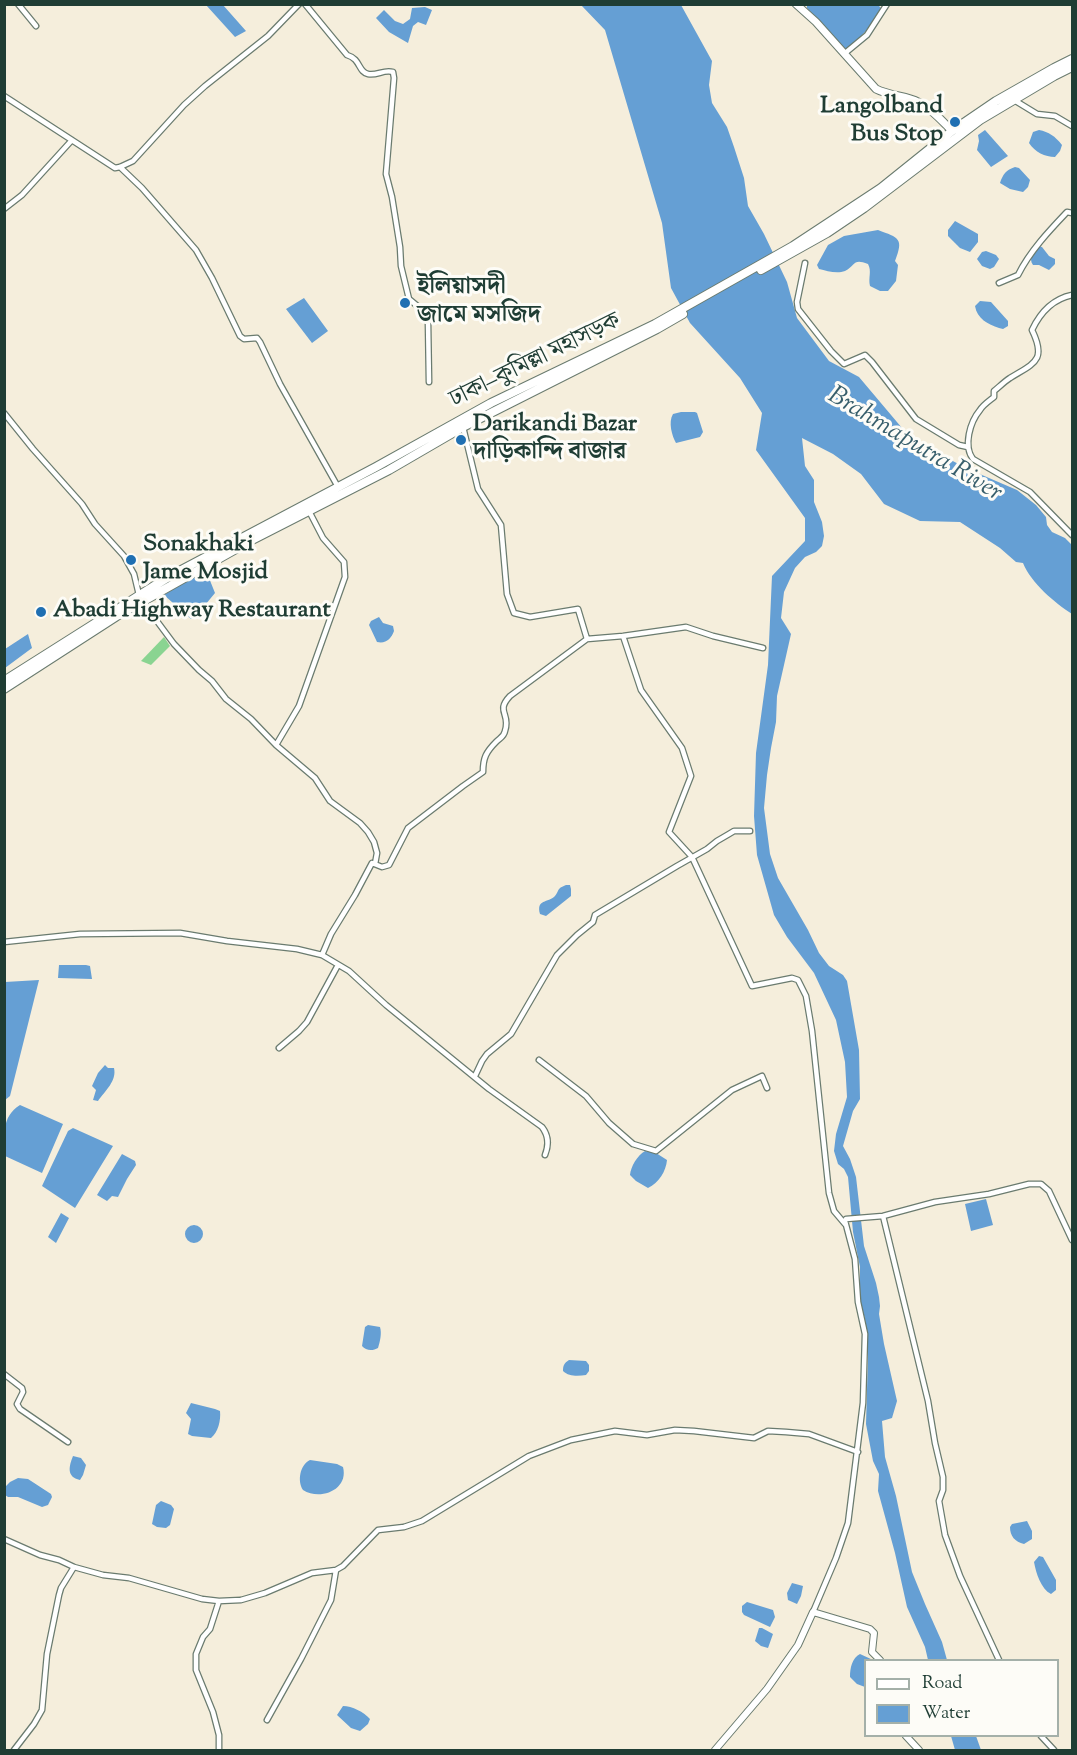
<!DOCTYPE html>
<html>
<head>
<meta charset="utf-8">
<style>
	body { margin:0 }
	#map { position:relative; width:1077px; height:1755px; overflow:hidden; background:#f5eedc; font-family:"Sorts Mill Goudy",serif }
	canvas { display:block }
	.frame { position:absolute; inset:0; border:6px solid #1f3d34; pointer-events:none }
	.legend { position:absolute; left:864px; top:1659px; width:195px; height:78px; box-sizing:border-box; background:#fdfcf7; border:2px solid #a4b0a9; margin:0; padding:8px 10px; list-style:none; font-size:18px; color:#1f3d34 }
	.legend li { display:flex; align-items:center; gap:12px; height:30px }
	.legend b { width:30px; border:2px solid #a4b0a9 }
</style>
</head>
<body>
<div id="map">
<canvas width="1077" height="1755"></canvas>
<div class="frame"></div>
<ul class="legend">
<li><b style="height:8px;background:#fff"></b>Road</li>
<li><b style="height:16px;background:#659fd4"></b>Water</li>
</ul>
</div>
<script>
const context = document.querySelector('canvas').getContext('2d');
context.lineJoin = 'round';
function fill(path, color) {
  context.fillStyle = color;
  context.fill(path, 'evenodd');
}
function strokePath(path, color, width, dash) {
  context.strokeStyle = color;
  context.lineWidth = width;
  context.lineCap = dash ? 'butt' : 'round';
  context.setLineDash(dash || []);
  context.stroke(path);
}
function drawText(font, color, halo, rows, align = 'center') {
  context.font = font + ' "Sorts Mill Goudy","Noto Serif Bengali",serif';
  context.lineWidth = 6;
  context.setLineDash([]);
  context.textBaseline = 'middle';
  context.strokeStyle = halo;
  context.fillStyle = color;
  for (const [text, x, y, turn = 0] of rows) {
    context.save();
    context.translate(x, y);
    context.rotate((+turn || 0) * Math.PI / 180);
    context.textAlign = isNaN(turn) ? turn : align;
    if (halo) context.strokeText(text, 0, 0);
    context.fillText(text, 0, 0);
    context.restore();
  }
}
fill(new Path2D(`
	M 164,637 L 170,646 L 151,665 L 141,661 Z`), '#8ad491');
fill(new Path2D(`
	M 206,5 L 223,5 L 246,31 L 235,37 Z
	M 581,5 L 681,5 L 712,61 L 709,85 L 712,103 L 727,127 L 734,147 L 744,178 L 748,206 L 764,234 L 787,282 L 797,318 L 829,361 L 859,377 L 902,428 L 928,448 L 968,469 L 1017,490 L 1036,505 L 1046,517 L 1047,525 L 1052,532 L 1065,538 L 1072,545 L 1072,614 C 1055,603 1031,583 1023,563 L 1016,562 L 1000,548 L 960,522 L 920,521 L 884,504 L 861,474 L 833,454 L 802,438 L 805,466 L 814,480 L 814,502 L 822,522 L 824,536 L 822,546 L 816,552 L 805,557 L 795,568 L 784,592 L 781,618 L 791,634 L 777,696 L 776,722 L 771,748 L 767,775 L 764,808 L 770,854 L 778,878 L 808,930 L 819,953 L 829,966 L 843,975 L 847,981 L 859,1050 L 860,1099 L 853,1111 L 843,1146 L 850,1159 L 856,1177 L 864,1246 L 876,1283 L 879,1297 L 880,1306 L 879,1314 L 884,1344 L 897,1401 L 892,1418 L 882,1421 L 885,1457 L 896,1496 L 912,1572 L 925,1604 L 942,1642 L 947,1660 L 928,1660 L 925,1647 L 907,1607 L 895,1553 L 878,1491 L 879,1474 L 873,1461 L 866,1424 L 868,1356 L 865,1319 L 860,1303 L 860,1267 L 853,1232 L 848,1177 L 844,1169 L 838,1164 L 834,1151 L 836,1134 L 847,1097 L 845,1062 L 836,1020 L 814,973 L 787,937 L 774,915 L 757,855 L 754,816 L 756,753 L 768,665 L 772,576 L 805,541 L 805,518 L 756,450 L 762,413 L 740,378 L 690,323 L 671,288 L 662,223 L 605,30 Z
	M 807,5 L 878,5 L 882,9 L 865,32 L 847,50 L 845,50 L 807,8 Z
	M 425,7 L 432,10 L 426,25 L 418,22 L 413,26 L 408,43 L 389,32 L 376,18 L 384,10 L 395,21 L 403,24 L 410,19 L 412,8 Z
	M 985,130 L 1008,156 L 991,167 L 977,150 L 979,141 L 978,135 Z
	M 1039,130 C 1049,132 1055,136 1062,145 L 1060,151 L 1055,157 C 1045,157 1035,152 1029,143 L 1033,132 Z
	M 1015,167 L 1019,168 L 1030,180 L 1028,187 L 1023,192 L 1010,189 L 1000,183 C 1003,174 1006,170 1015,167 Z
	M 955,221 L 978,234 L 978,242 L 970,252 L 960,248 L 948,236 L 948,230 Z
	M 878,230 C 899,238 904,238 895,261 L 898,265 L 896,281 L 888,291 L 880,291 L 870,286 C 868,278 872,271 868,264 C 853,258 856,265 845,271 C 837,274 827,271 819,269 L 817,265 L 828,245 L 844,236 Z
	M 1038,246 L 1042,247 L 1049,256 L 1055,259 L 1055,264 L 1049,270 L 1039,265 L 1033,265 C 1028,258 1034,252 1038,246 Z
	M 986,251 L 996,255 L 999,259 L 994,267 L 990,269 L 982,266 L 977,259 L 982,252 Z
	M 304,298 L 328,331 L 312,343 L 286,309 Z
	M 980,301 L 991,302 L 1008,321 L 1008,326 L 1003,329 L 999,328 C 988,324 977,319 975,306 Z
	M 681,412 L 695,412 L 697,413 L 703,432 L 700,437 L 676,443 C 672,436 668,422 673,414 Z
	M 205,568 L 215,593 L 196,616 L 191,619 L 164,595 Z
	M 379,617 L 383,623 L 393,626 L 394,631 C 391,639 386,644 377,642 L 369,625 L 371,621 Z
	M 28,634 L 32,648 L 5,668 L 5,649 Z
	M 566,885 L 570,885 L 571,889 L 571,896 L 546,916 L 540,914 C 536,899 548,903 555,896 C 560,890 556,889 566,885 Z
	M 59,965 L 86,965 L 90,966 L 92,979 L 58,978 Z
	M 39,980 L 10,1096 L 5,1100 L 5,982 Z
	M 105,1065 L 108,1068 L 114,1068 C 117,1081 105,1091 98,1101 L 93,1100 L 96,1090 L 92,1086 L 98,1073 Z
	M 20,1105 L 63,1124 L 42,1173 L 5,1156 C 4,1136 1,1117 20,1105 Z
	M 73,1128 L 113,1146 L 75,1208 L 42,1186 L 68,1131 Z
	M 645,1151 L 656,1153 L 667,1160 C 666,1171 659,1183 648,1188 L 636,1181 L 630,1175 C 631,1166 637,1156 645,1151 Z
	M 122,1154 L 135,1161 L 136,1165 L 127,1179 L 118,1197 L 112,1196 L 107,1201 L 97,1195 Z
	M 986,1199 L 993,1225 L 971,1231 L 965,1204 Z
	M 61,1213 L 69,1218 L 56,1243 L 48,1237 Z
	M185 1234a9 9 0 1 1 18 0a9 9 0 1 1-18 0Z
	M 368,1325 L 380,1327 C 382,1333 380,1342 378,1348 C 373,1351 366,1351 362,1346 L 365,1327 Z
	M 569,1360 L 586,1361 L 589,1365 L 589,1371 L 586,1375 C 579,1376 569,1377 563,1371 C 563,1366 564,1363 569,1360 Z
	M 191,1403 L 215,1409 L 220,1411 C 221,1421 218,1432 211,1438 L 192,1436 L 188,1434 L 191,1419 L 186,1413 Z
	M 73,1456 L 81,1458 L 86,1465 L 83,1475 L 80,1480 C 66,1477 69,1466 73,1456 Z
	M 310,1460 L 337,1464 L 343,1467 C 349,1490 320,1501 303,1490 C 297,1481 300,1465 310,1460 Z
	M 18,1478 L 28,1479 L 51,1494 L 52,1497 L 48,1505 L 42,1507 L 18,1497 L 8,1497 L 5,1495 L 5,1487 L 10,1482 Z
	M 161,1501 L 171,1505 L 174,1509 L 170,1525 L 166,1528 L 157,1527 L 152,1524 L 156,1505 Z
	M 1027,1521 L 1032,1531 L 1032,1539 L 1024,1544 C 1015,1542 1010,1536 1010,1527 L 1012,1524 Z
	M 1039,1556 L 1043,1557 L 1056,1580 L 1056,1590 L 1051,1594 C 1041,1589 1036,1573 1034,1562 Z
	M 792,1583 L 803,1586 L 801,1596 L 797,1604 L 788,1600 L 787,1593 Z
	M 747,1602 L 773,1610 L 775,1617 L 770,1627 L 744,1615 L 742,1612 L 742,1606 Z
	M 759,1628 L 762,1628 L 773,1634 L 768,1648 L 761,1646 L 755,1641 Z
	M 860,1654 L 873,1660 L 866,1660 L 865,1687 L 857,1684 L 850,1677 C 850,1668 852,1658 860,1654 Z
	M 343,1706 C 352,1706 364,1712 370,1719 L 368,1724 L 360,1731 L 351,1728 L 337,1715 Z
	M 951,1736 L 976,1736 L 981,1750 L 955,1750 Z`), '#659fd4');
const minor = new Path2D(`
	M 18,4 L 36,26
	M 305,4 L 347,55 C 361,59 358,72 368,74 C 377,76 384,69 393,72 L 394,78 L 386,174 L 392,197 L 400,247 L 401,266 L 409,299 L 421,309 L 428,321 L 429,382
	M 844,54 L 867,35 L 887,4
	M 4,96 L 115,168 L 120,167 L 133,161 L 184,105 L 205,86 L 268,36 L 299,4
	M 1014,100 L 1037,114 L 1055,116 L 1072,126
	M 120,167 L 142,188 L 196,250 L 212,278 L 240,336 L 244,339 L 257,338 L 260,342 L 280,384 L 338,487
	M 4,209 L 22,195 L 72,140
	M 805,263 L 797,302 L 798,309 L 831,351 L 844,364 L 865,355 L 872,362 L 916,419 L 959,445 L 968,447
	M 999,283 L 1018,275 C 1030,251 1049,231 1067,212 L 1072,213
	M 1072,295 C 1053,299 1040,313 1032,330 C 1047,361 1034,363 1010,378 C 1004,382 999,387 994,391 L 994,397 C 989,401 983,405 980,410 C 970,422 963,446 973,459 L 1030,492 L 1072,535
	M 4,413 L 33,449 L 82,504 L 95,524 L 124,556 L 134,574 L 139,595
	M 463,427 L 478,489 L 501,525 L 507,594 L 514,613 L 530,617 L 578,609 L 587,639
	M 142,601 L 174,644 L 199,670 L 212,681 L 226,699 L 251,719 L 276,745 L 315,778 L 330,801 L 360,823 L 368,832 L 374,842 L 377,853 L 375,864
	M 623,636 L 641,690 L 682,748 L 691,776 L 669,832 L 692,857 L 752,986 L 792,978 L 798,980 L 806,996 L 812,1031 L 829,1193 L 834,1211 L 845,1224
	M 276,745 L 299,706 L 345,577 L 344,562 L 323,538 L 309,511
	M 4,942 L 80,934 L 180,933 L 227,941 L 297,949 L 322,955 L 349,971 L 386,1005 L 489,1089 L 542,1127 C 549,1136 549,1145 545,1155
	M 322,955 L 331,934 L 355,895 L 372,863 L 382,867 L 389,865 L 408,828 L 463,786 L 483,772 C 483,758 486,752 496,742 C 500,738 504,737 505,731 C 511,713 495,712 510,696 L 587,639 L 623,636 L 686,627 L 713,636 L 763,648
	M 279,1048 L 299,1031 L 307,1022 L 338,965
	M 539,1060 L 586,1096 L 609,1123 L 633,1144 L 656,1151 L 732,1090 L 762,1076 L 767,1088
	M 475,1076 L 482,1061 L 487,1054 L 511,1034 L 557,955 L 577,935 L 593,922 L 595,915 L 677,866 L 707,849 L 717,841 L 729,834 L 734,831 L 750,831
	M 883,1216 L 928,1401 L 935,1443 L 943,1477 L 943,1490 L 939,1501 L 945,1535 L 960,1576 L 999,1660
	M 4,1374 L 22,1388 L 23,1392 L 17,1404 L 20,1409 L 68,1442
	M 4,1539 L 40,1555 L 59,1560 L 74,1567 L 103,1575 L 129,1578 L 202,1599 L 219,1601 L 241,1600 L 265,1593 L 312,1573 L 336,1570 L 343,1566 L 378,1530 L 404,1527 L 422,1521 L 529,1456 L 571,1440 L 615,1431 L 647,1435 L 675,1430 L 694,1431 L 754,1438 L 768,1431 L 786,1432 L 809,1434 L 858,1452
	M 219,1601 L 210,1629 L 203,1637 L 196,1654 L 196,1670 L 213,1712 L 219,1735 L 219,1750
	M 813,1612 L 836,1558 L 848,1523 L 863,1403 L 865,1334 L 858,1302 L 855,1259 L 845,1221 L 846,1219 L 883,1216 L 935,1202 L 989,1194 L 1029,1184 L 1041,1184 L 1049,1191 L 1072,1240
	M 267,1720 L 301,1659 L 331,1600 L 336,1570
	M 1041,1736 L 1054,1750
	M 14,1750 L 34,1724 L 42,1710 L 47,1654 L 59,1595 L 61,1588 L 74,1567`);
const tertiary = new Path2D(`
	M 906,1736 L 919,1750
	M 715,1750 L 767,1689 L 798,1645 L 813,1612 L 870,1629 L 874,1633 L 872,1652 L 880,1660`);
const secondary = new Path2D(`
	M 796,4 L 816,22 L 876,89 C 890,96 907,96 918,102 C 931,108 942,121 952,131`);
const trunk = new Path2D(`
	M 761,270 L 827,233 L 864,208 L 980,120 L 1054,76 L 1072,67
	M 4,681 L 170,576 L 376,467 L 491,403 L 655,324 L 793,246 L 881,188 L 952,131 L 996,101 L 1054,68 L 1072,59
	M 4,689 L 117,616 L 252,540 L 389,470 L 463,427 L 657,329 L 683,314`);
strokePath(minor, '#6a7b6f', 7);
strokePath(tertiary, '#6a7b6f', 8);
strokePath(secondary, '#6a7b6f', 9);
strokePath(trunk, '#6a7b6f', 10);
strokePath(minor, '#fff', 4.5);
strokePath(tertiary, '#fff', 6);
strokePath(secondary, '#fff', 7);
strokePath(trunk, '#fff', 8);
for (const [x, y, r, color] of [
	[955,122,6,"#1f6fb2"],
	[405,303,6,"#1f6fb2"],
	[461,440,6,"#1f6fb2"],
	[131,560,6,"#1f6fb2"],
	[41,612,6,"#1f6fb2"]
]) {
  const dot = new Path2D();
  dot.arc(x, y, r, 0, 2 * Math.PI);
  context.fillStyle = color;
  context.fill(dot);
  strokePath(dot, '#fdfcf7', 2);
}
drawText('bold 24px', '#1f3d34', '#fdfcf7', [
	["Langolband",943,108,"right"],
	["Bus Stop",943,136,"right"],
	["ইলিয়াসদী",417,289],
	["জামে মসজিদ",417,317],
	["Darikandi Bazar",473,426],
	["দাড়িকান্দি বাজার",473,454],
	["Sonakhaki",143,546],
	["Jame Mosjid",143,574],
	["Abadi Highway Restaurant",53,612]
], 'left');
drawText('24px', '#1f3d34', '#fdfcf7', [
	["ঢাকা–কুমিল্লা মহাসড়ক",536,362,-26]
]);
drawText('italic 26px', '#385f6c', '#fdfcf7', [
	["Brahmaputra River",914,446,31]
]);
</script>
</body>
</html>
